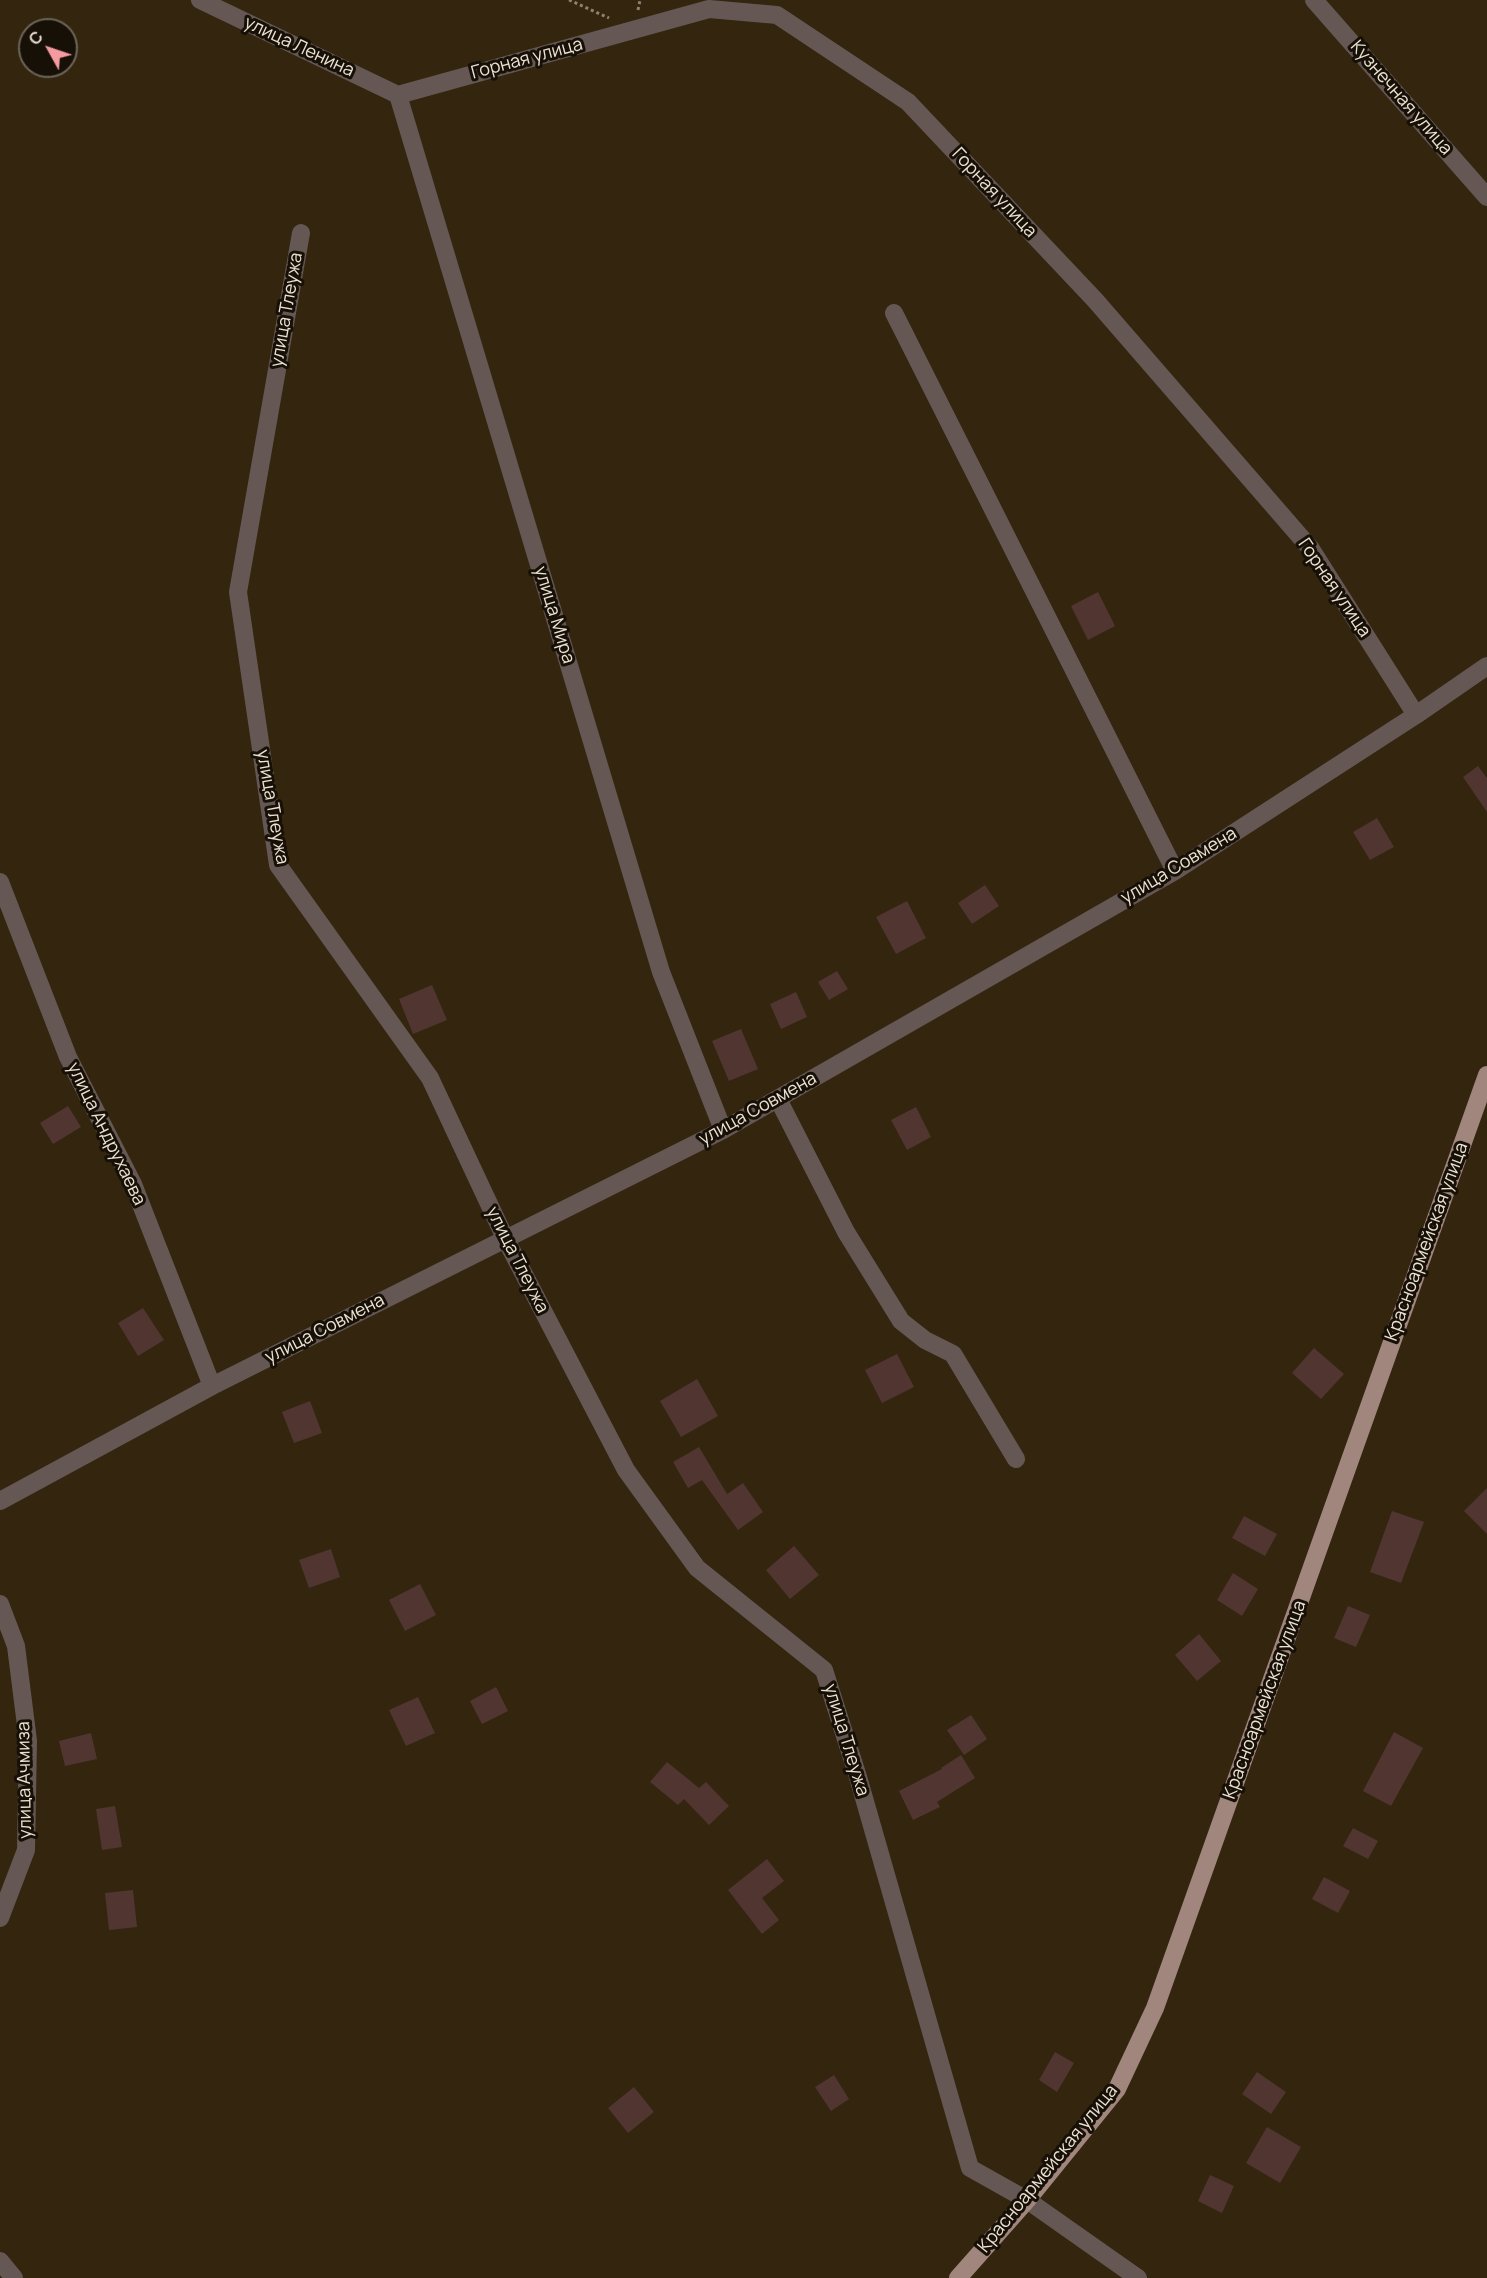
<!DOCTYPE html>
<html>
<head>
<meta charset="utf-8">
<style>
	body { margin:0 }
	#map { position:relative; width:1487px; height:2278px; overflow:hidden; background:#34250f; font-family:Manrope,sans-serif }
	canvas { display:block }
	.north { position:absolute; left:18px; top:18px; width:60px; height:60px; box-sizing:border-box; background:#171007; border:2px solid #6c6459; border-radius:50%; rotate:310deg; font-size:16px; font-weight:700; line-height:24px; text-align:center; color:#ece2d4 }
	.north::after { content:''; display:block; margin:auto; width:21px; height:27px; background:#f49aa0; clip-path:polygon(50% 0,100% 100%,50% 72%,0 100%) }
</style>
</head>
<body>
<div id="map">
<canvas width="1487" height="2278"></canvas>
<div class="north">С</div>
</div>
<script>
const context = document.querySelector('canvas').getContext('2d');
context.lineJoin = 'round';
function fill(path, color) {
  context.fillStyle = color;
  context.fill(path, 'evenodd');
}
function strokePath(path, color, width, dash) {
  context.strokeStyle = color;
  context.lineWidth = width;
  context.lineCap = dash ? 'butt' : 'round';
  context.setLineDash(dash || []);
  context.stroke(path);
}
function drawText(font, color, halo, rows, align = 'center') {
  context.font = font + ' Manrope,sans-serif';
  context.lineWidth = 6;
  context.setLineDash([]);
  context.textBaseline = 'middle';
  context.strokeStyle = halo;
  context.fillStyle = color;
  for (const [text, x, y, turn = 0] of rows) {
    context.save();
    context.translate(x, y);
    context.rotate((+turn || 0) * Math.PI / 180);
    context.textAlign = isNaN(turn) ? turn : align;
    if (halo) context.strokeText(text, 0, 0);
    context.fillText(text, 0, 0);
    context.restore();
  }
}
fill(new Path2D(`
	M 1098,592 L 1115,626 L 1088,640 L 1071,606 Z
	M 1478,766 L 1487,778 L 1487,812 L 1463,777 Z
	M 1377,818 L 1394,847 L 1370,860 L 1353,832 Z
	M 985,885 L 999,906 L 972,924 L 958,903 Z
	M 907,901 L 926,938 L 896,954 L 876,917 Z
	M 837,971 L 848,989 L 829,1000 L 818,982 Z
	M 432,985 L 447,1020 L 413,1034 L 399,999 Z
	M 796,992 L 807,1017 L 781,1029 L 770,1004 Z
	M 741,1029 L 758,1069 L 729,1081 L 712,1041 Z
	M 68,1106 L 81,1127 L 53,1144 L 40,1123 Z
	M 916,1107 L 931,1137 L 907,1150 L 891,1120 Z
	M 143,1308 L 164,1340 L 138,1356 L 118,1323 Z
	M 1314,1348 L 1344,1374 L 1321,1399 L 1292,1373 Z
	M 897,1354 L 914,1387 L 882,1403 L 865,1370 Z
	M 697,1379 L 718,1416 L 681,1437 L 660,1401 Z
	M 310,1401 L 322,1433 L 294,1443 L 282,1412 Z
	M 699,1447 L 727,1494 L 743,1483 L 763,1512 L 738,1530 L 702,1480 L 688,1488 L 673,1462 Z
	M 1487,1488 L 1487,1534 L 1464,1511 Z
	M 1392,1511 L 1424,1522 L 1401,1583 L 1370,1572 Z
	M 1244,1516 L 1277,1534 L 1265,1556 L 1232,1538 Z
	M 794,1546 L 819,1575 L 790,1599 L 766,1570 Z
	M 331,1549 L 340,1577 L 309,1588 L 299,1560 Z
	M 1233,1573 L 1258,1589 L 1242,1616 L 1217,1600 Z
	M 420,1584 L 436,1615 L 405,1631 L 389,1600 Z
	M 1348,1606 L 1370,1615 L 1356,1647 L 1334,1638 Z
	M 1199,1634 L 1221,1661 L 1197,1681 L 1175,1655 Z
	M 496,1687 L 508,1711 L 482,1724 L 470,1701 Z
	M 418,1697 L 435,1733 L 406,1746 L 389,1710 Z
	M 971,1715 L 987,1739 L 964,1755 L 947,1730 Z
	M 1394,1732 L 1423,1748 L 1391,1806 L 1363,1791 Z
	M 91,1733 L 97,1759 L 65,1766 L 59,1741 Z
	M 961,1755 L 975,1778 L 937,1802 L 940,1807 L 913,1820 L 899,1791 L 942,1769 L 941,1768 Z
	M 667,1762 L 699,1788 L 706,1782 L 729,1806 L 709,1825 L 684,1799 L 678,1805 L 650,1782 Z
	M 115,1806 L 122,1847 L 102,1850 L 96,1809 Z
	M 1353,1828 L 1378,1841 L 1368,1859 L 1343,1846 Z
	M 767,1859 L 784,1881 L 762,1898 L 779,1920 L 762,1934 L 728,1890 Z
	M 1324,1877 L 1350,1891 L 1338,1913 L 1312,1899 Z
	M 133,1890 L 137,1927 L 109,1930 L 105,1893 Z
	M 1055,2052 L 1074,2063 L 1057,2092 L 1039,2080 Z
	M 1257,2072 L 1286,2092 L 1271,2114 L 1242,2094 Z
	M 834,2075 L 849,2099 L 831,2111 L 815,2087 Z
	M 634,2087 L 654,2112 L 628,2133 L 608,2108 Z
	M 1267,2127 L 1301,2147 L 1280,2183 L 1246,2163 Z
	M 1210,2175 L 1234,2186 L 1222,2213 L 1198,2201 Z`), '#513531');
strokePath(new Path2D(`
	M 569,0 L 609,18
	M 638,10 L 640,0`), '#8f8270', 3, [3, 3]);
strokePath(new Path2D(`
	M 200,0 L 398,95
	M 1314,0 L 1487,197
	M 398,95 L 709,9 L 777,15 L 908,102 L 1095,300 L 1311,549 L 1416,715
	M 398,95 L 661,972 L 723,1130
	M 301,233 L 238,592 L 278,865 L 430,1078 L 505,1238 L 626,1470 L 697,1568 L 824,1670 L 858,1777 L 970,2168 L 1027,2200 L 1138,2278
	M 894,313 L 1175,871
	M 0,882 L 68,1057 L 133,1184 L 212,1386
	M 778,1099 L 846,1232 L 901,1321 L 925,1340 L 953,1354 L 1016,1459
	M 0,1501 L 212,1386 L 723,1130 L 1175,871 L 1416,715 L 1487,666
	M 0,1604 L 16,1646 L 28,1741 L 26,1850 L 0,1918
	M 0,2261 L 14,2278`), '#655854', 18);
strokePath(new Path2D(`
	M 958,2278 L 1027,2200 L 1117,2089 L 1155,2008 L 1487,1075`), '#a1867e', 18);
drawText('18px', '#ece2d4', '#171007', [
	["улица Ленина",299,47,25],
	["Горная улица",527,59,-15],
	["Кузнечная улица",1401,98,49],
	["Горная улица",994,193,47],
	["улица Тлеужа",287,310,-80],
	["Горная улица",1334,588,56],
	["улица Мира",554,615,73],
	["улица Тлеужа",272,807,80],
	["улица Совмена",1179,866,-31],
	["улица Совмена",758,1109,-29],
	["улица Андрухаева",106,1134,64],
	["Красноармейская улица",1427,1242,-70],
	["улица Тлеужа",517,1260,63],
	["улица Совмена",325,1329,-27],
	["Красноармейская улица",1265,1700,-70],
	["улица Тлеужа",846,1740,73],
	["улица Ачмиза",25,1780,-91],
	["Красноармейская улица",1048,2169,-51]
]);
</script>
</body>
</html>
